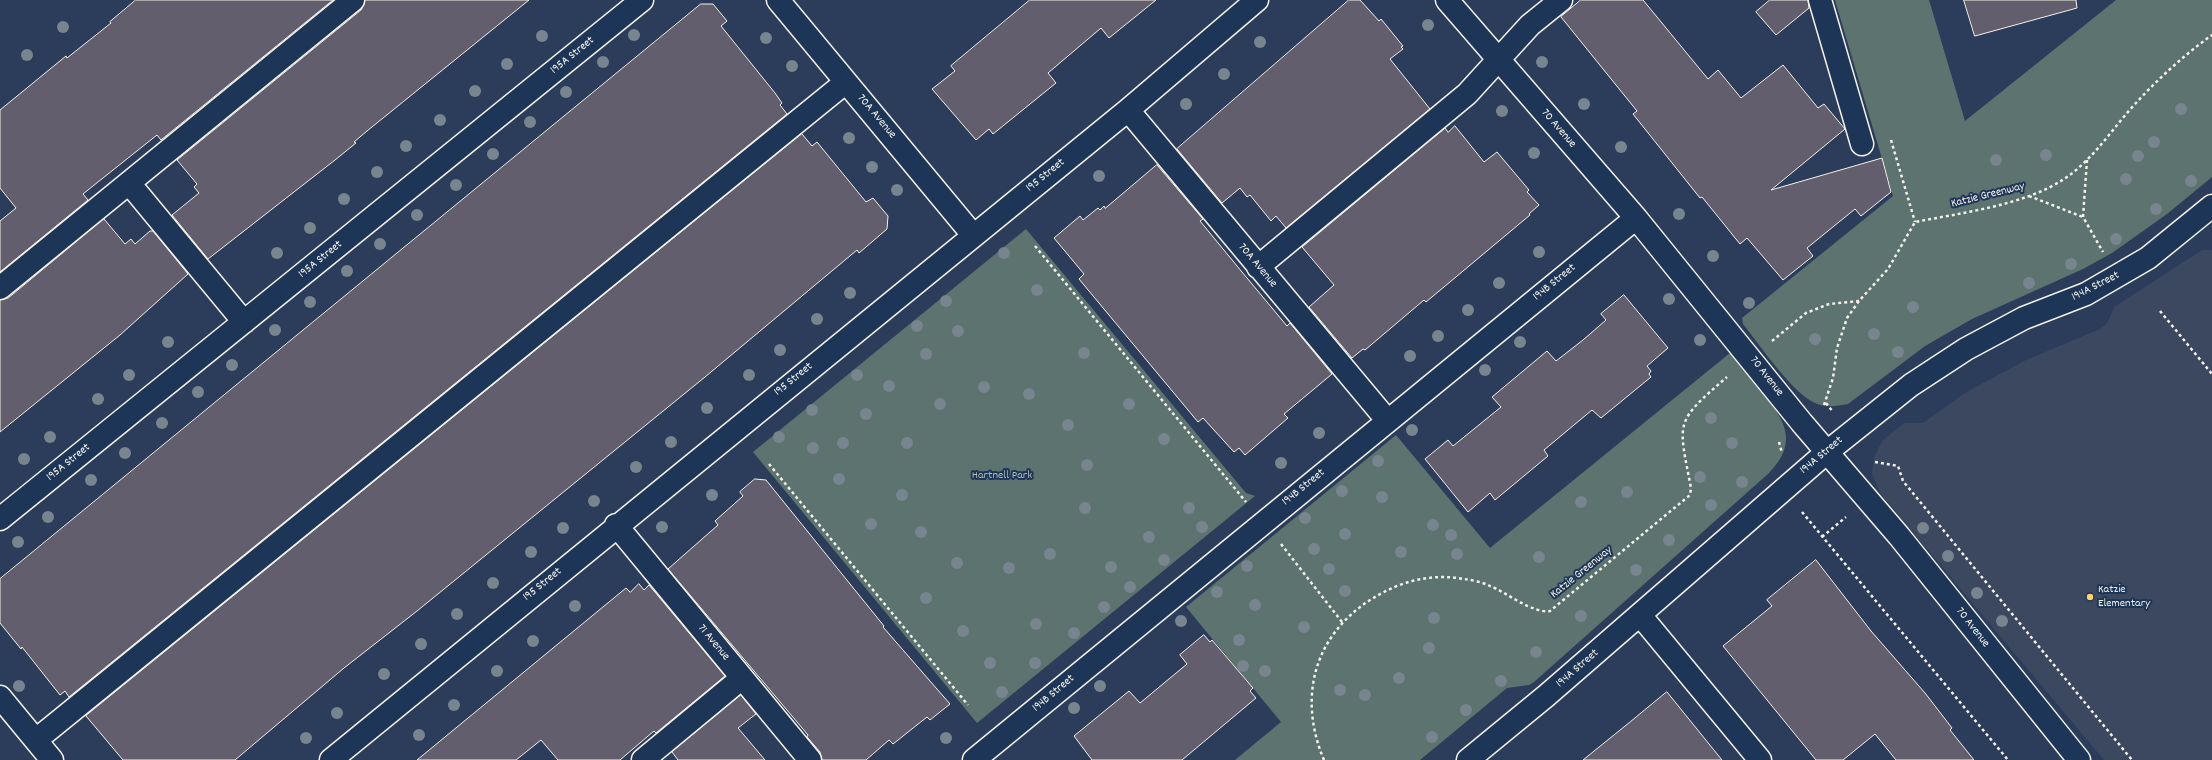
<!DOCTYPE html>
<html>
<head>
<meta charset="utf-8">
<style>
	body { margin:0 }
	canvas { display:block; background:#2b3d5b }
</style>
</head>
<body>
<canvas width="2212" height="760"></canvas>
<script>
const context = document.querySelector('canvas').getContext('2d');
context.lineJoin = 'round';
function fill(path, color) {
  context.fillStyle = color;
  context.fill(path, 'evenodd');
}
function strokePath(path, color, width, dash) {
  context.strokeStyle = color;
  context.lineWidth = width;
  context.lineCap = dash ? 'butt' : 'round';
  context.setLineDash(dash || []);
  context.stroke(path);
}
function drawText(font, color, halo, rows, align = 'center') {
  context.font = font + ' Dekko,sans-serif';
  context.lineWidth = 4;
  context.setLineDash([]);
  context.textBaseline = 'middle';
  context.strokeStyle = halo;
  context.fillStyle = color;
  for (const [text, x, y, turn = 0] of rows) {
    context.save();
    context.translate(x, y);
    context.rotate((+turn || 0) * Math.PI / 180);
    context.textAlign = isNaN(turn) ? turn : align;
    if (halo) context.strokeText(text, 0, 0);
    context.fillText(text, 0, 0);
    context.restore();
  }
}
fill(new Path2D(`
	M 2202,250 L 2212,250 L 2212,760 L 2104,760 L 1880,493 L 1872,474 L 1873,465 L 1875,455 L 1883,440 L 1904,423 L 1923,423 L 1968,391 L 1998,375 L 2026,360 L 2100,329 L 2108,322 L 2114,307 Z`), '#3c4760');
fill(new Path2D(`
	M 1835,0 L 1929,0 L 1965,121 L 2116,0 L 2212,0 L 2212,177 L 2167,214 L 2112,253 L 2083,269 L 1972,319 L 1925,346 L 1848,404 C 1837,406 1826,408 1815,403 C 1793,394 1759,344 1743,324 L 1742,318 L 1893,196 Z
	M 1026,229 L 1246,493 L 1255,496 L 977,723 L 753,452 Z
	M 1730,353 C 1740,366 1750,379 1761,391 C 1785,420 1799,442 1769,473 L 1534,682 L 1529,685 L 1507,688 L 1420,760 L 1235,760 L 1281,722 L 1186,607 L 1396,435 L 1490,548 Z`), '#5c736f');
const building = new Path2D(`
	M 136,0 L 333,0 L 161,140 L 157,135 L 98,182 L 83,194 L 88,200 L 0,272 L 0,221 L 16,208 L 0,188 L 0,110 L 66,56 L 67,58 L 111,23 L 110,22 Z
	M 365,0 L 529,0 L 367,131 L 354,142 L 356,143 L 335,160 L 208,259 L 172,215 L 199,193 L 194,187 L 197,184 L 177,160 L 361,10 Z
	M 1030,0 L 1156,0 L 1109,38 L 1101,28 L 1048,73 L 1056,83 L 993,134 L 989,129 L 976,140 L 932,89 L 955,71 L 951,66 Z
	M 1349,0 L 1360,0 L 1379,21 L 1381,19 L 1403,46 L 1401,47 L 1403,49 L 1390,59 L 1430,109 L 1286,228 L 1276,216 L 1271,221 L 1250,195 L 1247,197 L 1240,188 L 1222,203 L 1177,149 Z
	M 1581,0 L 1643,0 L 1708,79 L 1718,70 L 1741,98 L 1783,65 L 1818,108 L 1824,104 L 1845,129 L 1771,190 L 1882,158 L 1891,192 L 1861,216 L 1855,209 L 1807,248 L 1813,256 L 1783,280 L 1747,238 L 1740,244 L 1702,197 L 1700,198 L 1633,114 L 1637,111 L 1561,17 Z
	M 1770,0 L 1808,0 L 1809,8 L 1776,35 L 1756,12 Z
	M 1964,0 L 2076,0 L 2077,8 L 1975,36 Z
	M 701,4 L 713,4 L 727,21 L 721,26 L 775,93 L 782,103 L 780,105 L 787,114 L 69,697 L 65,691 L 60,695 L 22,647 L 21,649 L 0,623 L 0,579 Z
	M 1455,126 L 1484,162 L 1497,152 L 1529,190 L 1527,192 L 1539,205 L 1529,214 L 1530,215 L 1426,302 L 1424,300 L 1365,350 L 1363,349 L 1352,358 L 1309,307 L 1334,285 L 1302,247 L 1445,128 L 1448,132 Z
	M 802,134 L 812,146 L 817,142 L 866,202 L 873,198 L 888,216 L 887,229 L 859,253 L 857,250 L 705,377 L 417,611 L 344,668 L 235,760 L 123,760 L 86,716 Z
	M 1157,165 L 1203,219 L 1200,221 L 1242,272 L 1287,326 L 1290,323 L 1332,374 L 1284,414 L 1288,418 L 1245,455 L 1239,448 L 1234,452 L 1203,418 L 1198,422 L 1079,279 L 1084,274 L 1054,238 L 1080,216 L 1083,220 L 1098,208 L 1100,210 L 1104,206 L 1105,208 Z
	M 104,219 L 125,244 L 131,239 L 135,244 L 150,231 L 153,231 L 188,274 L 120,335 L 0,432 L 0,300 L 8,298 Z
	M 1624,295 L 1668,348 L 1647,366 L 1651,371 L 1649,374 L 1651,377 L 1601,418 L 1592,410 L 1544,450 L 1548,456 L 1495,500 L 1490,493 L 1468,512 L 1425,459 L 1448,440 L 1453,446 L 1501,407 L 1492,397 L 1547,351 L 1556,361 L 1583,340 L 1606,320 L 1601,314 Z
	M 755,479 L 766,480 L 884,626 L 883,627 L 950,704 L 930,720 L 927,717 L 893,744 L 889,740 L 866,760 L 822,760 L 820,752 L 807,737 L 808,735 L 668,569 L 718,525 L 715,521 L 743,496 L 740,492 Z
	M 1816,560 L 1871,631 L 1925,693 L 1952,728 L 1950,730 L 1974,760 L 1896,760 L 1875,734 L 1843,760 L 1816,760 L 1723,646 L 1772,606 L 1767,600 Z
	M 639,584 L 644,590 L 649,585 L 725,676 L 656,733 L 654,731 L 620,760 L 558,760 L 541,740 L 516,760 L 417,760 L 626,588 L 630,592 Z
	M 1204,635 L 1210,642 L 1212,640 L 1253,688 L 1250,691 L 1256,698 L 1182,760 L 1092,760 L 1074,736 L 1129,691 L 1140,703 L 1187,664 L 1180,655 Z
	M 1667,692 L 1722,760 L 1583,760 L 1630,722 Z
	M 741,695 L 756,714 L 738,728 L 765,760 L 678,760 L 672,752 Z`);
fill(building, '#625e6d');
strokePath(building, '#f4f1e8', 1);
const minor = new Path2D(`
	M 778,0 L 973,235
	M 1447,0 L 1636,218 L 1802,423 L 1899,536 L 2079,760
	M 1820,0 L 1862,144
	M 1128,110 L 1387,420
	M 129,183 L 244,322
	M 1258,267 L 1467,94 L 1530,25 L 1561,0
	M 0,288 L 353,0
	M 0,519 L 642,0
	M 616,525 L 810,760
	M 1640,615 L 1760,760
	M 0,697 L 52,760
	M 36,740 L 846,82
	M 331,760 L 1128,110 L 1257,0
	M 643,760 L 742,678
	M 974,760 L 1636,218
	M 1468,760 L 1546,696 L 1827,452 L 1911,385 L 1966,349 L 2024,318 L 2086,294 L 2148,258 L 2212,206`);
strokePath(minor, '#f4f1e8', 25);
strokePath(new Path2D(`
	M 1891,140 L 1915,222
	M 2087,160 L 2083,217 L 2103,252
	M 2029,196 L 2083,217
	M 1035,246 L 1246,502
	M 2160,311 L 2212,374
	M 1772,341 L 1806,313 L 1829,304 L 1859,301
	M 1826,403 L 1833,412
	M 1824,405 L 1833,378 L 1837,348 L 1847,318 L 1859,301 L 1888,269 L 1915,222 C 1961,213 2025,205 2064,179 C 2093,160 2112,129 2135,104 C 2158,79 2184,55 2212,35
	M 1779,442 L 1782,453
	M 1875,462 L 1898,466 L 1903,481 L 2132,760
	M 769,464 L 968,705
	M 1802,512 L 2008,760
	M 1822,537 L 1846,517
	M 1281,544 L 1342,622
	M 1324,760 C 1295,691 1318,626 1384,592 C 1409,579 1436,574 1464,579 C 1472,580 1482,582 1490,586 C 1506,592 1533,614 1550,611 L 1690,495 L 1691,488 C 1678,420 1674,423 1727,377`), '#f4f1e8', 2.5, [3, 3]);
strokePath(minor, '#1d3557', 22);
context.fillStyle = '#78848e';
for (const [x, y] of [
	[1428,25],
	[63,27],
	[634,35],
	[542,36],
	[766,38],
	[1260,42],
	[27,55],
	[603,62],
	[1542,62],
	[507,64],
	[792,66],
	[1224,74],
	[475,91],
	[566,92],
	[1186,104],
	[1584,104],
	[2181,109],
	[1502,111],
	[440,120],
	[530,122],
	[849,138],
	[2154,142],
	[406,146],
	[1621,147],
	[1534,153],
	[493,154],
	[2046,155],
	[2138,156],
	[1996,160],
	[872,167],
	[377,172],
	[1099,176],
	[2126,179],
	[2191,181],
	[456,185],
	[897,190],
	[344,199],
	[2156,209],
	[1679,214],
	[417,215],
	[310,228],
	[2116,239],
	[380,244],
	[1539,252],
	[277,253],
	[1004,253],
	[1713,256],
	[2071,264],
	[347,271],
	[1499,283],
	[2029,283],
	[1037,290],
	[850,293],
	[1669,299],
	[946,301],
	[310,302],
	[1749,303],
	[1913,307],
	[1468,310],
	[817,319],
	[917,326],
	[275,330],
	[958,331],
	[1874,334],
	[1438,336],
	[1815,339],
	[1700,340],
	[168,342],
	[1520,342],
	[780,350],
	[1898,352],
	[1084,353],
	[926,354],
	[1410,356],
	[232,365],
	[1485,370],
	[129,375],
	[749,375],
	[857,375],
	[889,386],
	[984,387],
	[198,392],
	[1029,394],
	[98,399],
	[940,404],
	[1129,404],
	[707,408],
	[812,410],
	[866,414],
	[1711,418],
	[162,423],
	[1068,425],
	[1412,430],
	[1319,433],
	[50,437],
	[779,437],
	[1164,439],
	[671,442],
	[843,443],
	[907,443],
	[1732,443],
	[813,448],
	[125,453],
	[24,459],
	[1378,461],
	[1281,463],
	[1087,465],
	[636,467],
	[1700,477],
	[839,479],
	[91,480],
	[1742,482],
	[1342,491],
	[1627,492],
	[712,495],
	[902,495],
	[1382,497],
	[594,501],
	[1581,502],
	[1711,505],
	[1085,508],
	[1189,508],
	[48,517],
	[1305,518],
	[871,524],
	[1433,525],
	[662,527],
	[1202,527],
	[563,528],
	[1923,528],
	[921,532],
	[1345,534],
	[1451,535],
	[1149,537],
	[1669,540],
	[18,542],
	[1314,549],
	[531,552],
	[1401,552],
	[1050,554],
	[1457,554],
	[1948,556],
	[1539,557],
	[1164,560],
	[957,563],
	[1247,566],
	[1111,567],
	[1009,568],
	[1329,569],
	[1636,570],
	[493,583],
	[1130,587],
	[1345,591],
	[1217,592],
	[1977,593],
	[926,598],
	[1255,605],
	[575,606],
	[1104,607],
	[457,614],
	[1581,616],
	[1434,618],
	[1181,621],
	[2002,621],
	[1036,624],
	[1304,627],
	[963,631],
	[1074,633],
	[1239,640],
	[533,641],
	[421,644],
	[1429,648],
	[1536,652],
	[990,663],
	[1035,663],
	[1243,666],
	[497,671],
	[1265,671],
	[384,674],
	[1399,678],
	[1501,681],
	[19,686],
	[1100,686],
	[1340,690],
	[1002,692],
	[1365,695],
	[454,705],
	[1074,708],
	[1466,710],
	[337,713],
	[419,735],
	[1432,737],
	[306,738],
	[946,738]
]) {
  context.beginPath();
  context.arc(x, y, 6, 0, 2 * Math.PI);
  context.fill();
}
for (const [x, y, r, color] of [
	[2090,597,4,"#ffd166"]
]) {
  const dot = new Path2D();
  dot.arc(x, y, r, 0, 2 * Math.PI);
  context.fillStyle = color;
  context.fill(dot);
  strokePath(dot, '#1d3557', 1.5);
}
drawText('12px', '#f4f1e8', '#1d3557', [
	["195A Street",573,56,-39],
	["70A Avenue",876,117,50],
	["70 Avenue",1558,129,49],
	["195 Street",1046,176,-39],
	["Katzie Greenway",1988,196,-14],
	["195A Street",321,260,-39],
	["70A Avenue",1257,266,50],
	["194B Street",1555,283,-39],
	["194A Street",2096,287,-27],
	["70 Avenue",1766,377,52],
	["195 Street",794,380,-39],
	["194A Street",1822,456,-40],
	["195A Street",69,463,-39],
	["194B Street",1304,488,-39],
	["Katzie Greenway",1582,573,-39],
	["195 Street",543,585,-39],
	["70 Avenue",1972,628,52],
	["71 Avenue",713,643,50],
	["194A Street",1578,669,-41],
	["194B Street",1054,694,-40]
]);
drawText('12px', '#b7bfb8', '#1d3557', [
	["Hartnell Park",1002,476]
]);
drawText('12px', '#f4f1e8', '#1d3557', [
	["Katzie",2098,590],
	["Elementary",2098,604]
], 'left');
</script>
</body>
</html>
